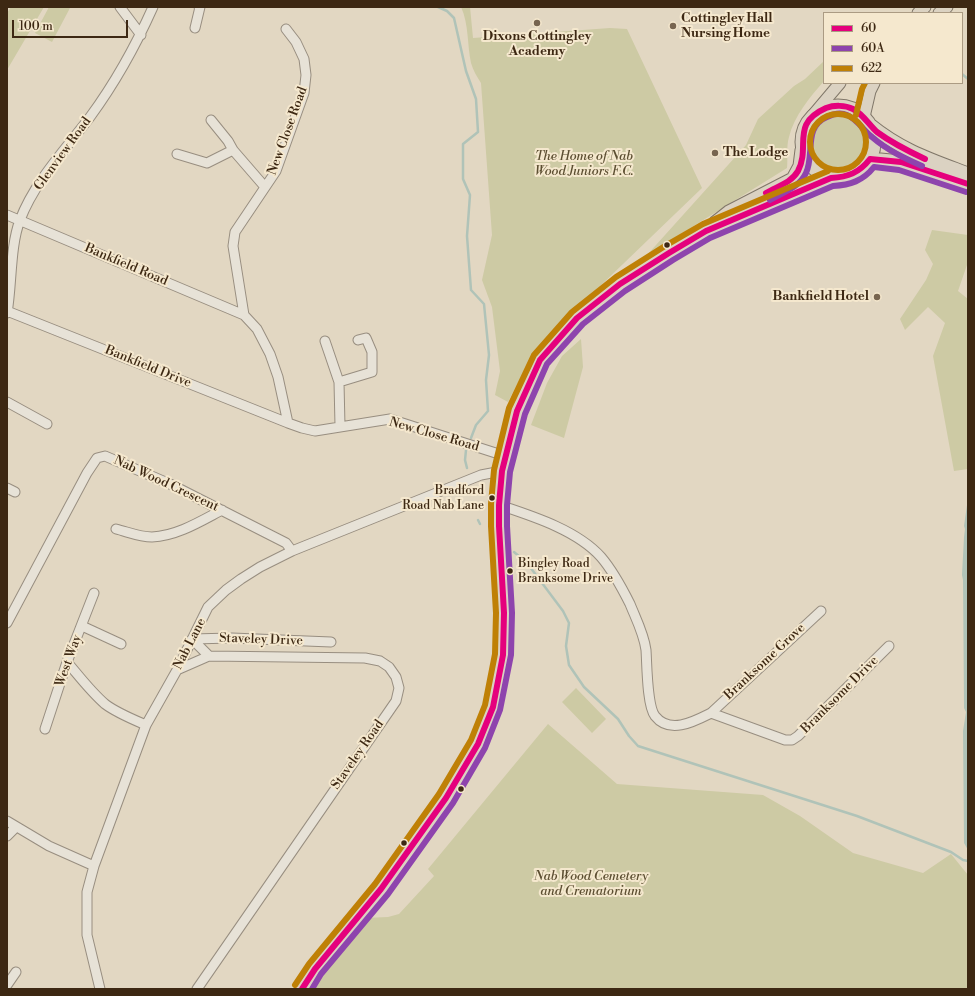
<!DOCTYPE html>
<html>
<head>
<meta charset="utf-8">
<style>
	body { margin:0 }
	#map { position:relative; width:975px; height:996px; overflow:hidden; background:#e2d7c2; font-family:"Libre Bodoni",serif }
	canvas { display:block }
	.frame { position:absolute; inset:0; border:8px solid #3d2813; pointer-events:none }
	.legend { position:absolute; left:823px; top:12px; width:140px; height:72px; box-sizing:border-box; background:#f5e8ce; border:1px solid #ab9b83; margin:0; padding:5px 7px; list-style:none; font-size:12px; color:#3d2813 }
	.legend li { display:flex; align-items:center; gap:8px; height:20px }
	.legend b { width:20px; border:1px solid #ab9b83 }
	.scale { position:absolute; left:12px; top:20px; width:116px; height:18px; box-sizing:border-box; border:2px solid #3d2813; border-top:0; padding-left:5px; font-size:12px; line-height:14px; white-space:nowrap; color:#3d2813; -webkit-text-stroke:3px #f5e8ce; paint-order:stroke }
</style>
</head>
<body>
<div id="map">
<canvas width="975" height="996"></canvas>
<div class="frame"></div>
<ul class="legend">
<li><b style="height:5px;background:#e5007d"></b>60</li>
<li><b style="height:5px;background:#8e44ad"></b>60A</li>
<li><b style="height:5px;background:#bf8006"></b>622</li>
</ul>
<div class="scale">100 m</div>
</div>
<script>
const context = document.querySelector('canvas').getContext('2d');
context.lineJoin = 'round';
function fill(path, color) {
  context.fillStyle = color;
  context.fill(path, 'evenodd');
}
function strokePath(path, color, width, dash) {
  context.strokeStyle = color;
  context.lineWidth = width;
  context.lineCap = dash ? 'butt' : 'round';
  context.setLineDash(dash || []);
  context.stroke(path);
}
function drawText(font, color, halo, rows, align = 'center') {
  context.font = font + ' "Libre Bodoni",serif';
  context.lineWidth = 4;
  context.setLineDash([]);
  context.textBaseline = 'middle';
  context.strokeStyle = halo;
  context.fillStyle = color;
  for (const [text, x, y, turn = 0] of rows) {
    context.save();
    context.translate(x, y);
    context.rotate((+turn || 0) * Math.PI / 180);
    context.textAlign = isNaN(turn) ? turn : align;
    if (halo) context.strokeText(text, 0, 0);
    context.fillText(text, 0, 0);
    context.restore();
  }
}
fill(new Path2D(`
	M 11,7 L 44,7 L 7,70 L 7,13 Z
	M 49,7 L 68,7 L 70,8 L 52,42 L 35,33 Z
	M 461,7 L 470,7 L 473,38 L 610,28 L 627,29 L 702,188 L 570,315 L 528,363 L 508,402 L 495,395 L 500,371 L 492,307 L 482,280 L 492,235 L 481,83 C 477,77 473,70 471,63 C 467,45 469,24 461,7 Z
	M 824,61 L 824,81 C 810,97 794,116 789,137 C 786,147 788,158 787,168 L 647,255 L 746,145 L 758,119 L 794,86 L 805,79 Z
	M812 142a26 26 0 1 1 52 0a26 26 0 1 1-52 0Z
	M 932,230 L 968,235 L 968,262 L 958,291 L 968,299 L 968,469 L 954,471 L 933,356 L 945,323 L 928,307 L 905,330 L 900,319 L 926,280 L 933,264 L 925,250 Z
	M 581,339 L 583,367 L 564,438 L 531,425 L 547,383 L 562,356 Z
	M 576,688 L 606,719 L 592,733 L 562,702 Z
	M 548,724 L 617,784 L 763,795 L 800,816 L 853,853 L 923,873 L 951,854 L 968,875 L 968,989 L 311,989 L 322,972 L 365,918 L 388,917 L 399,914 L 434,876 L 428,869 Z`), '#cdcaa4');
fill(new Path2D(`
	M 968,498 L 968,850 L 964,843 L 963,731 L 966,712 L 964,708 L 963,580 L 962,575 L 964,537 L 965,529 L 964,526 Z`), '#b0c3b8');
strokePath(new Path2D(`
	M 438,7 L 447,11 L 454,18 L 466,71 L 476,99 L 478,132 L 463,144 L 463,179 L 470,195 L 467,236 L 471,290 L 484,304 L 489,355 L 486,380 L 488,411 L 476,425 L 471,438
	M 962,74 L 968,79
	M 466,450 L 465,460 L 467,468
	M 478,520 L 480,524
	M 514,552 L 527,563 L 563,611 L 569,623 L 566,646 L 569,665 L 584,687 L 618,719 L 629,736 L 638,746 L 857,816 L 951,852 L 963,860 L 968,861`), '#b0c3b8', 2.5);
const minor = new Path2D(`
	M 120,7 L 141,35
	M 195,28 L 200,7 L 199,7
	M 286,29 L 296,42 L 304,59 L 306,75 L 304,93 L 276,171 L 235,232 L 233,246 L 244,315 L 257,329 L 270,354 L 278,377 L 288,423 L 302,428 L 315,431 L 390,419 L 505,456
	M 211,120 L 228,141 L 233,150 L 265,187
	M 177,154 L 207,163 L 233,150
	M 7,215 L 244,315
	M 7,311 L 288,423
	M 7,313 C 12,285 10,246 20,220 C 35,181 65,150 90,117 C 115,83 136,45 153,7
	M 325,341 L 339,382 L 340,426
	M 339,382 L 372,372 L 372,352 L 366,338 L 358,340
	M 7,402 L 47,424
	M 7,488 L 15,492
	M 499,505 C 532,516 577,530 601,557 C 613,571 622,588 630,604 C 636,619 644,634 646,650 C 647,665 647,706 655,716 C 670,735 695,721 711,713 L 785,740 L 792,740 L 798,736 L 889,646
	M 116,529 C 128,532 140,537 152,537 C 177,536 201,521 222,510
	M 7,623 L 87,473 L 97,458 L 105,456 L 170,484 L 286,543 L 292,551
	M 82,626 L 121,644
	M 192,639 L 209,656 L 365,658 L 380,661 L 389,667 L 396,677 L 399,688 L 396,701 L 197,989
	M 192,639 L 232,638 L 331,642
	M 67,662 C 79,676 91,692 105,704 C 117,713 132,719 146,725
	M 177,670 L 209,656
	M 711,713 L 821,611
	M 45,729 L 67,662 L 94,593
	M 7,821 L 49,846 L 94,866
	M 7,836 L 16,827
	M 7,985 L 16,972
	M 100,989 L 87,935 L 87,892 L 94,866 L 146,725 L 177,670 L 208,607 L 226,590 L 241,579 L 260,567 L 292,551 L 481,475 L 502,471`);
const major = new Path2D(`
	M 918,13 L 925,7
	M 939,13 L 947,7
	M 813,115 L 840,83
	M 864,117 L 870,91 L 874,83`);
const highway = new Path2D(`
	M802 142a36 36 0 1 1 72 0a36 36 0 1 1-72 0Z
	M 870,125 C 902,151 931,160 968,174
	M 870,159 L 901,162 L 968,184
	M 715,223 L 729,212 L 793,179 L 800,166 L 802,150
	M 302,989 L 315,969 L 381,889 L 446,798 L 478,744 L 493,707 L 503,655 L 504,613 L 499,526 L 499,505 L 502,471 L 517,411 L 540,360 L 577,318 L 620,284 L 669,253 L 706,231 L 831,178`);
strokePath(minor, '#988e80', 11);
strokePath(major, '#807769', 13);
strokePath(highway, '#807769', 15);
strokePath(minor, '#e7e2d7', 9);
strokePath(major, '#dbd2c2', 11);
strokePath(highway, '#dbd2c2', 13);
strokePath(new Path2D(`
	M 766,193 C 778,186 791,183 798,171 C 811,146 790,124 826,108 C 834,105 845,105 853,109 C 863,114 869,125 877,132 C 892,143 908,151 925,159
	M 302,989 L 315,969 L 381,889 L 446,798 L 478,744 L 493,707 L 503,655 L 504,613 L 499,526 L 499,505 L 502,471 L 517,411 L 540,360 L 577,318 L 620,284 L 669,253 L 706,231 L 831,178 C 848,177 859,173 870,159 L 901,162 L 968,184`), '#e5007d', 6);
strokePath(new Path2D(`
	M 770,200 C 783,192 799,188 806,173 C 815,154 803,127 827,117 C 833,114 840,112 847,115 C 857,119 864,131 872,137 C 887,150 904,158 922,166
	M 312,989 L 321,974 L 388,894 L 453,803 L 485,748 L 500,710 L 511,655 L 512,613 L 507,526 L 507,505 L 510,472 L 525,414 L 547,364 L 583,324 L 625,291 L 673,260 L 710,238 L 833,186 C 850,185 863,181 874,167 L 899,170 L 966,192`), '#8e44ad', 6);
strokePath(new Path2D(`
	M810 142a28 28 0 1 1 56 0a28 28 0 1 1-56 0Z
	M 856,115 L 862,89 L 865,83
	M 295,985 L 309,964 L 375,884 L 439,794 L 471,740 L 485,705 L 495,654 L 496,613 L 491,526 L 491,504 L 494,470 L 509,408 L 534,355 L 572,312 L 616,277 L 665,246 L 703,224 L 828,171`), '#bf8006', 6);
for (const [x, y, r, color] of [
	[537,23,4,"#776550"],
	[673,26,4,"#776550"],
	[715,153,4,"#776550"],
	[667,245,3.5,"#3d2813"],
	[877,297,4,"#776550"],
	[492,498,3.5,"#3d2813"],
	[510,571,3.5,"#3d2813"],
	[461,789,3.5,"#3d2813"],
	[404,843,3.5,"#3d2813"]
]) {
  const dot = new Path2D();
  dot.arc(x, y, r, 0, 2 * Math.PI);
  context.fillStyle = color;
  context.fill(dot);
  strokePath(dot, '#f5e8ce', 1.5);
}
drawText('12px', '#3d2813', '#f5e8ce', [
	["Bradford",484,491],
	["Road Nab Lane",484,506],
	["Bingley Road",518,564,"left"],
	["Branksome Drive",518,579,"left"]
], 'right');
drawText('bold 13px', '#3d2813', '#f5e8ce', [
	["Cottingley Hall",681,19],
	["Nursing Home",681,34],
	["Dixons Cottingley",537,37,"center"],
	["Academy",537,52,"center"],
	["The Lodge",723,153],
	["Bankfield Hotel",869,297,"right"]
], 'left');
drawText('13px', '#3d2813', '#f5e8ce', [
	["New Close Road",288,131,-70],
	["Glenview Road",63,154,-54],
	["Bankfield Road",126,265,23],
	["Bankfield Drive",148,367,22],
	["New Close Road",434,435,16],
	["Nab Wood Crescent",166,484,25],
	["Staveley Drive",261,640,2],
	["Nab Lane",190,644,-63],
	["West Way",69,661,-70],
	["Branksome Grove",765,662,-43],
	["Branksome Drive",840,695,-45],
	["Staveley Road",358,755,-55]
]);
drawText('italic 13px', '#5c4e31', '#f5e8ce', [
	["The Home of Nab",584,157],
	["Wood Juniors F.C.",584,172],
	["Nab Wood Cemetery",591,877],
	["and Crematorium",591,892]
]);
</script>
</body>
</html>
